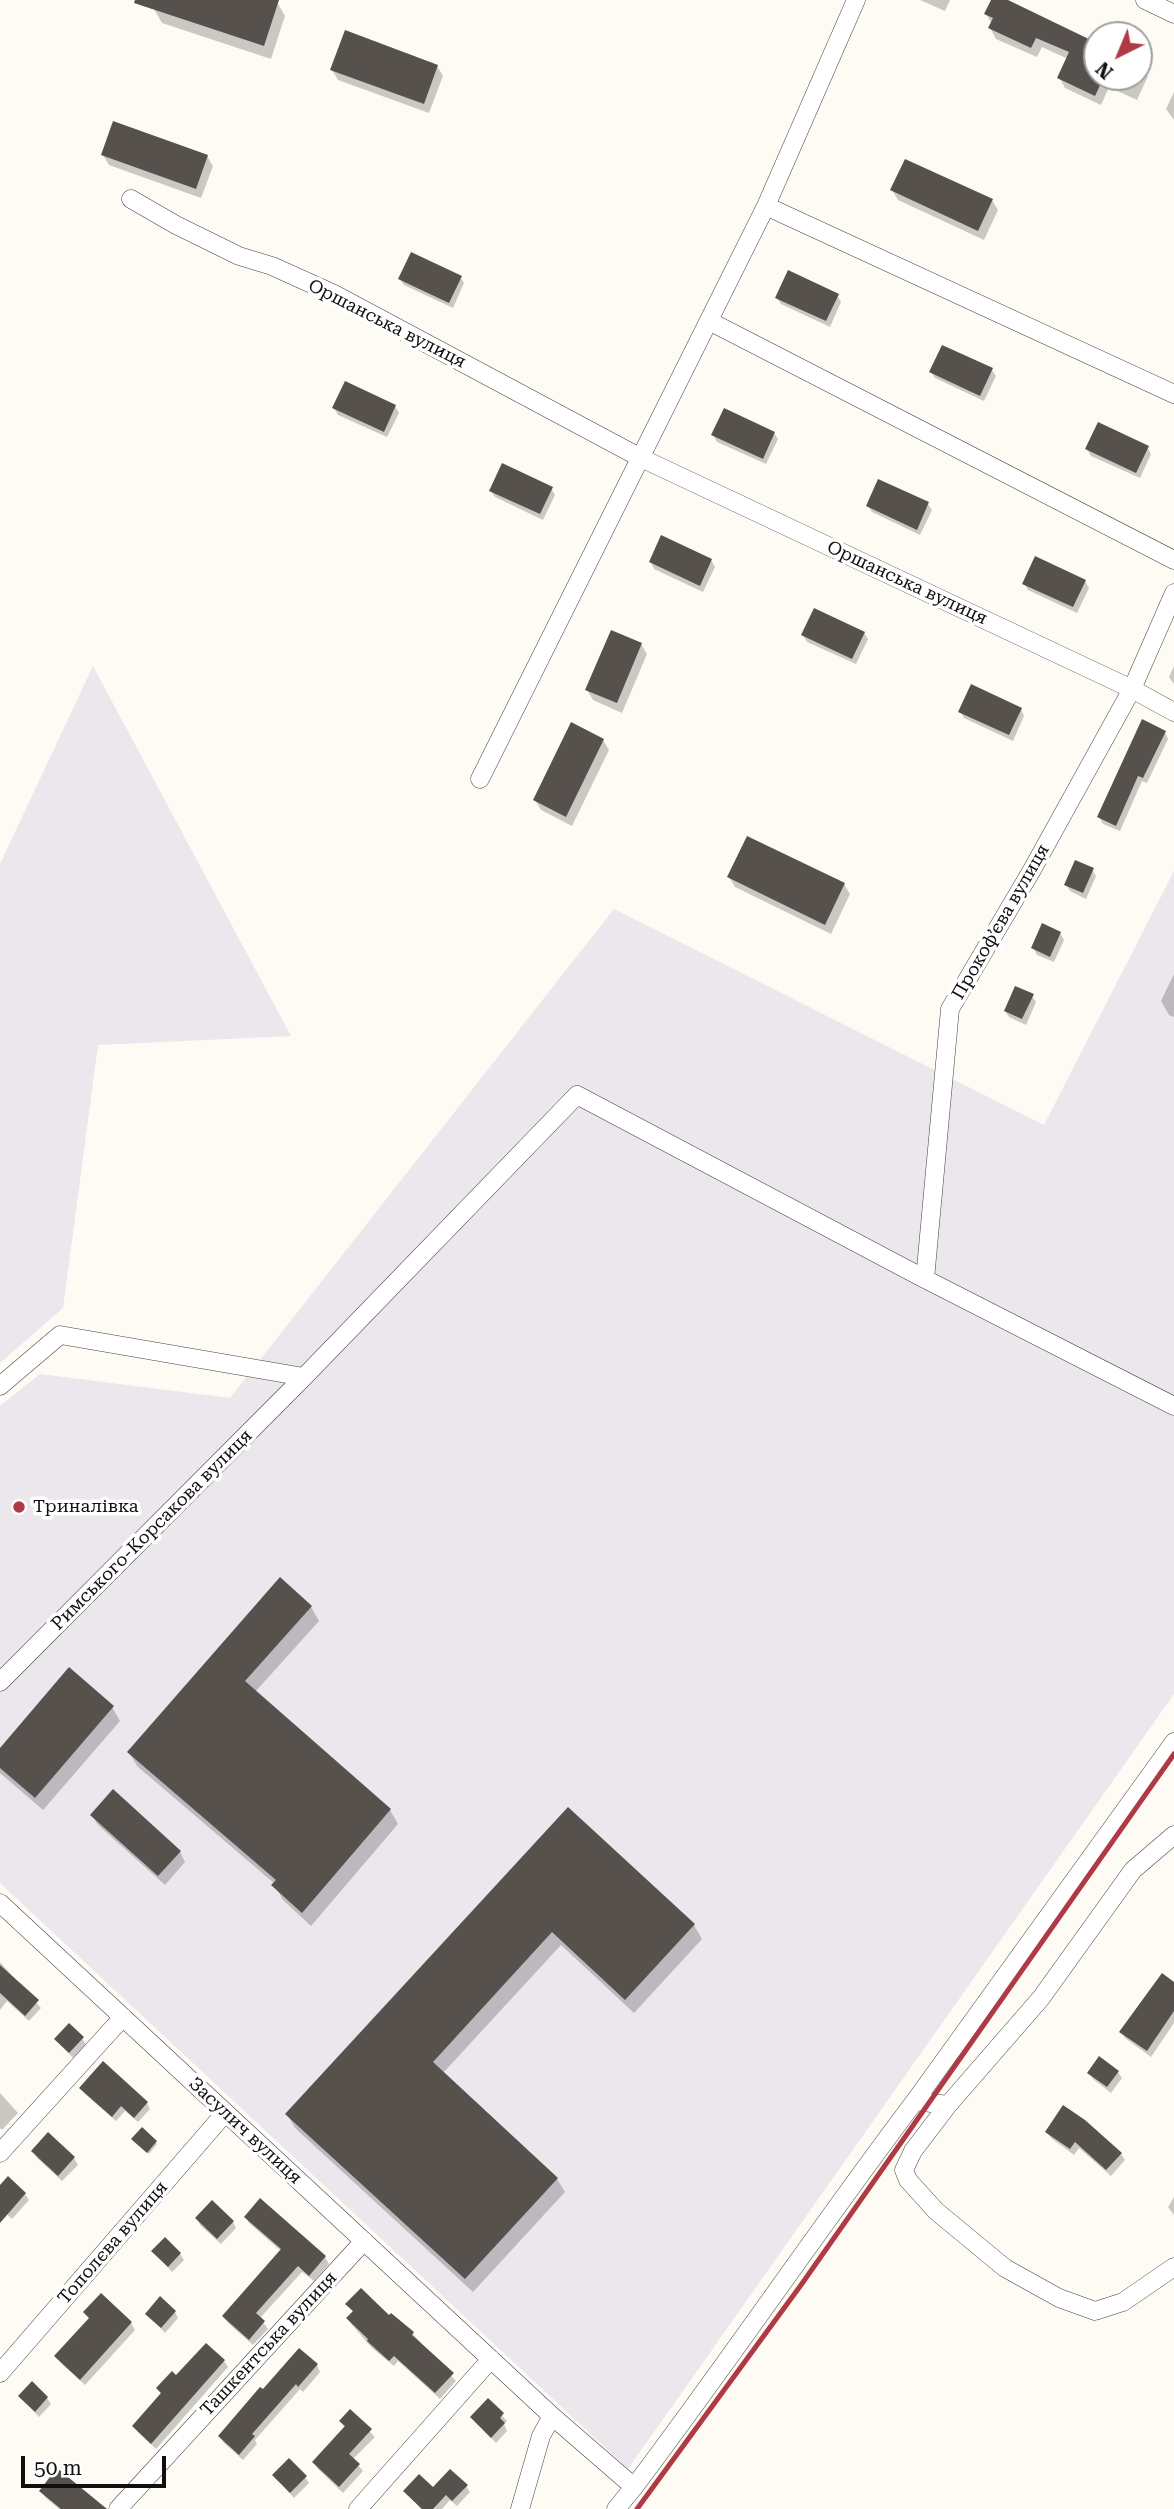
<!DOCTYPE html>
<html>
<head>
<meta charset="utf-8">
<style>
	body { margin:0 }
	#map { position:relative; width:1174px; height:2509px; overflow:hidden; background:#fdfbf4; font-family:"Roboto Serif",serif }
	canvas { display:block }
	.north { position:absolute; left:1083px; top:21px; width:70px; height:70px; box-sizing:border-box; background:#fff; border:2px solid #9f9f9f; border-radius:50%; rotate:223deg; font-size:19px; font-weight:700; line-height:28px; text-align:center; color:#101010 }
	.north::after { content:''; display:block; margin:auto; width:24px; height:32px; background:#af3944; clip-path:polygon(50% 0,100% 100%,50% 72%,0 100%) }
	.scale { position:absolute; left:21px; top:2456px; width:145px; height:32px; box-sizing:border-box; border:4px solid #101010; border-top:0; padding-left:9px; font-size:21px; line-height:24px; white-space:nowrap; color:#101010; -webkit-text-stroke:5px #fff; paint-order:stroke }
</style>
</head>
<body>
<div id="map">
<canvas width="1174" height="2509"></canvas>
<div class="north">N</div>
<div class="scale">50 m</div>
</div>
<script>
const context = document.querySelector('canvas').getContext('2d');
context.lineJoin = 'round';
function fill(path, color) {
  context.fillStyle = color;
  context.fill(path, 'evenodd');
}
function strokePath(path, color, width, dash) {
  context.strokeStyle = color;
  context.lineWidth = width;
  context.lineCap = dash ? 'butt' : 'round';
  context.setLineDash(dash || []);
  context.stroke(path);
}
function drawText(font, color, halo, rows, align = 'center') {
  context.font = font + ' "Roboto Serif",serif';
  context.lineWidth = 7;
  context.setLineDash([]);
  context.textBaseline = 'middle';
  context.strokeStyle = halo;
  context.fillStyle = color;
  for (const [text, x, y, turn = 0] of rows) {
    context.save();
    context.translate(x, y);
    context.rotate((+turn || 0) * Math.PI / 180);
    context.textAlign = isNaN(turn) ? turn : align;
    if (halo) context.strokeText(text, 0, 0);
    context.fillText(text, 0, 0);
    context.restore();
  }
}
fill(new Path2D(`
	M 93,666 L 291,1036 L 98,1045 L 63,1308 L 0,1363 L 0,864 Z
	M 1174,871 L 1174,1694 L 628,2469 L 0,1883 L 0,1406 L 40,1374 L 230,1398 L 614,909 L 1044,1125 Z`), '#ece6ed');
fill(new Path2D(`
	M 157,0 L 271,0 L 277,2 L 285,16 L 271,59 L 162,23 L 154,9 Z
	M 920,0 L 950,0 L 945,11 Z
	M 992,0 L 1004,0 L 1097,45 L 1097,77 L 1139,77 L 1139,65 L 1142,66 L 1148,76 L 1137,100 L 1109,87 L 1101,105 L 1065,88 L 1059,77 L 1068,59 L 1042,47 L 1037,57 L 996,39 L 990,28 L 992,24 L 986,14 Z
	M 437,66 L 443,76 L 429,113 L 338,80 L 332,70 Z
	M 1174,92 L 1174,120 L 1166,109 Z
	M 103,155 L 207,156 L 213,166 L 201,198 L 109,165 Z
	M 892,190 L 992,200 L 998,210 L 984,240 L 898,200 Z
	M 460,277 L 464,283 L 453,308 L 404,285 L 400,279 Z
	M 837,295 L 841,302 L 830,327 L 781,304 L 777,298 Z
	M 992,370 L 996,376 L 984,401 L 935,378 L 931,372 Z
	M 395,406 L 399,413 L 387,437 L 338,415 L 334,408 Z
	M 774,433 L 778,439 L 766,464 L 717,442 L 713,435 Z
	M 1147,447 L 1151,454 L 1140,478 L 1091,456 L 1087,449 Z
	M 551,488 L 555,495 L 543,520 L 495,497 L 491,491 Z
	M 928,504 L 932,510 L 920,535 L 872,512 L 868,506 Z
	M 711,560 L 715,567 L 703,592 L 654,569 L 651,562 Z
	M 1085,581 L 1089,588 L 1077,613 L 1028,590 L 1024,583 Z
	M 864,633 L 868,639 L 856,664 L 807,642 L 803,635 Z
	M 641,644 L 647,654 L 622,713 L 593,700 L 587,690 Z
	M 1174,666 L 1174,684 L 1169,677 Z
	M 1021,709 L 1024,716 L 1013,741 L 964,718 L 960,711 Z
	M 1165,732 L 1168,739 L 1147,783 L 1142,781 L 1120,831 L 1103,824 L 1099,817 Z
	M 603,740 L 609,750 L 572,826 L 541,810 L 535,800 Z
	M 1092,870 L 1096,876 L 1086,899 L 1070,891 L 1066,885 Z
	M 729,877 L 844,884 L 850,894 L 831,934 L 735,887 Z
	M 1060,933 L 1064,940 L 1054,962 L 1037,955 L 1033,948 Z
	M 1174,974 L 1174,1017 L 1169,1015 L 1161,1001 Z
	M 1032,996 L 1036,1002 L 1026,1025 L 1009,1017 L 1005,1011 Z
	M 311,1607 L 319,1621 L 255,1692 L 390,1810 L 398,1824 L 311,1926 L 282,1899 L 275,1884 L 137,1766 L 129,1752 Z
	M 112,1707 L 120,1721 L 43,1810 L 0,1773 L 0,1751 Z
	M 568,1809 L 694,1925 L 702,1939 L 634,2013 L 561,1945 L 443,2073 L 557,2179 L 565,2192 L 473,2292 L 295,2128 L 287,2114 Z
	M 92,1815 L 180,1852 L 185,1862 L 165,1885 L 98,1825 Z
	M 0,1962 L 41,2008 L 29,2021 L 7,2001 L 0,2010 Z
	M 1174,1984 L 1174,2023 L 1151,2057 L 1125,2038 L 1121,2032 Z
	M 82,2038 L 86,2045 L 73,2058 L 56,2040 Z
	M 1118,2072 L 1122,2078 L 1111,2093 L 1093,2079 L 1089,2073 Z
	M 81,2088 L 147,2103 L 150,2109 L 138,2122 L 125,2111 L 116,2121 L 85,2094 Z
	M 0,2093 L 18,2113 L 2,2130 L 0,2128 Z
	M 1047,2132 L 1121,2154 L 1125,2160 L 1111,2176 L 1079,2148 L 1074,2155 L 1051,2138 Z
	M 48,2135 L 74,2158 L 78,2165 L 62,2181 L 37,2158 L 33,2151 Z
	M 135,2141 L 156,2142 L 157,2144 L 149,2154 Z
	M 0,2187 L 25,2194 L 29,2200 L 12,2219 L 0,2208 Z
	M 1174,2197 L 1174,2215 L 1168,2207 Z
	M 260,2200 L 325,2257 L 329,2264 L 314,2281 L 302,2272 L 260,2318 L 268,2329 L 253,2345 L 228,2323 L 224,2317 L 281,2251 L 249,2223 L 246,2217 Z
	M 197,2218 L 233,2222 L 236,2228 L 221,2244 L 200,2225 Z
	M 153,2251 L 180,2254 L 184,2260 L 172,2272 Z
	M 347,2304 L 413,2334 L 456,2381 L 440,2399 L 398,2361 L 394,2366 L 372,2348 L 352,2325 L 348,2318 L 354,2313 Z
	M 175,2312 L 178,2318 L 165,2333 L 147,2314 Z
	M 86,2313 L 131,2323 L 135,2330 L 85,2385 L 60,2362 L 56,2356 L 90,2320 Z
	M 300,2350 L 317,2365 L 320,2372 L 303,2392 L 300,2389 L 255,2440 L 257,2444 L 243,2460 L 224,2443 L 220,2437 Z
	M 224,2361 L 228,2367 L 156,2449 L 138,2432 L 134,2426 L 162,2395 L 158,2389 L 176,2378 Z
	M 20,2396 L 47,2398 L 51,2404 L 39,2417 Z
	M 488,2401 L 507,2421 L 504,2424 L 507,2431 L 496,2443 L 472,2418 Z
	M 350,2411 L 375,2437 L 353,2459 L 363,2471 L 343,2493 L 318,2469 L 314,2462 L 345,2429 L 341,2421 Z
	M 274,2475 L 305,2477 L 309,2483 L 294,2498 Z
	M 466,2486 L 470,2492 L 457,2506 L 450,2500 L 442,2509 L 421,2509 L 405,2491 Z
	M 41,2491 L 100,2509 L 59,2509 L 45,2497 Z`), '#0003');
fill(new Path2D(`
	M 135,0 L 279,0 L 264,46 L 134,3 Z
	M 991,0 L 1008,0 L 1097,43 L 1097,77 L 1104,77 L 1095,96 L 1057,78 L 1069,52 L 1036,38 L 1031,48 L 988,28 L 993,18 L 984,14 Z
	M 345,30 L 438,65 L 424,104 L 330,70 Z
	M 113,121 L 208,155 L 196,189 L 101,155 Z
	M 905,159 L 993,199 L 978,231 L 890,190 Z
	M 411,252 L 462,276 L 449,303 L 398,279 Z
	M 788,270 L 839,294 L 826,321 L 775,298 Z
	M 942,345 L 993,368 L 980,396 L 929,372 Z
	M 345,381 L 396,405 L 384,432 L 332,408 Z
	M 724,408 L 775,432 L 763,459 L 711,435 Z
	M 1098,422 L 1149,446 L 1136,473 L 1085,449 Z
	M 502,463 L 553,487 L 540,514 L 489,491 Z
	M 878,479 L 929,502 L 917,530 L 866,506 Z
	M 661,535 L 712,559 L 700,586 L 649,562 Z
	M 1035,556 L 1086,580 L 1073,607 L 1022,584 Z
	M 814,608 L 865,632 L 852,659 L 801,635 Z
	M 611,630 L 642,643 L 617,703 L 585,690 Z
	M 971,684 L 1022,708 L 1009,735 L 958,712 Z
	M 1142,719 L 1166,731 L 1143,778 L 1138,776 L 1116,826 L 1097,817 Z
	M 571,722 L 604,739 L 566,817 L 533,800 Z
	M 747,836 L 845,883 L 825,925 L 727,877 Z
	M 1075,860 L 1094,868 L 1083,893 L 1064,885 Z
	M 1042,923 L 1061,932 L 1050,957 L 1031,948 Z
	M 1015,986 L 1034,994 L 1022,1019 L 1004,1011 Z
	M 280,1577 L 312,1606 L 245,1681 L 391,1809 L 302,1913 L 271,1885 L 276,1880 L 127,1752 Z
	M 69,1667 L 114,1706 L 35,1798 L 0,1768 L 0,1748 Z
	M 113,1789 L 181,1851 L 158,1876 L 90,1815 Z
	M 568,1807 L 695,1924 L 625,2000 L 552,1932 L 433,2062 L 558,2178 L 465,2279 L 285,2114 Z
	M 0,1965 L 39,2000 L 25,2016 L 0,1993 Z
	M 1162,1973 L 1174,1982 L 1174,2011 L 1147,2051 L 1119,2032 Z
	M 69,2023 L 84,2037 L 69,2053 L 54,2039 Z
	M 1099,2056 L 1119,2071 L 1107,2087 L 1087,2073 Z
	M 103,2061 L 148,2102 L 134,2118 L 121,2106 L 112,2117 L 79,2088 Z
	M 1063,2105 L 1085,2120 L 1122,2153 L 1106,2170 L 1075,2142 L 1070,2149 L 1045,2132 Z
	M 142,2127 L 157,2141 L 147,2153 L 131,2139 Z
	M 48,2132 L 75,2157 L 58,2176 L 31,2151 Z
	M 8,2176 L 26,2193 L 0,2223 L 0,2185 Z
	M 260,2198 L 326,2256 L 309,2276 L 298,2266 L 256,2313 L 265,2321 L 249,2340 L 222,2316 L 281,2249 L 244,2217 Z
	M 212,2200 L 234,2221 L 217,2239 L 195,2218 Z
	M 165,2237 L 181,2253 L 168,2267 L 151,2251 Z
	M 361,2288 L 389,2315 L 391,2313 L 414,2332 L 412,2335 L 454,2373 L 435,2393 L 394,2356 L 389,2361 L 367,2341 L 368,2339 L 346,2318 L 353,2311 L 345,2304 Z
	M 101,2293 L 132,2322 L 80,2380 L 54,2356 L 89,2318 L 83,2312 Z
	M 160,2296 L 176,2311 L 161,2328 L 145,2314 Z
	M 206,2343 L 225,2360 L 151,2444 L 132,2426 L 161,2393 L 156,2388 L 172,2371 L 176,2375 Z
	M 299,2348 L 318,2364 L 298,2387 L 296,2384 L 252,2434 L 255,2436 L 239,2455 L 218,2436 L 260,2387 L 263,2389 Z
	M 32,2381 L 48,2397 L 35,2412 L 18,2396 Z
	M 488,2398 L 504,2413 L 500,2418 L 505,2423 L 491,2438 L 470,2417 Z
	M 350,2409 L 372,2429 L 349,2454 L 360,2464 L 339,2487 L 312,2462 L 345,2426 L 339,2421 Z
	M 289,2458 L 307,2476 L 290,2493 L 272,2475 Z
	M 57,2468 L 107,2509 L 61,2509 L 39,2491 Z
	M 450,2469 L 468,2485 L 452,2501 L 446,2495 L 433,2509 L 422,2509 L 403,2491 L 419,2474 L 433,2487 Z`), '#57514e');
const street = new Path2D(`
	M 1145,0 L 1174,14
	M 131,199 L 176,225 L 239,256 L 272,266 L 334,294 L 639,457 L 1132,689 L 1174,712
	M 766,206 L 1174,394
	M 709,321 L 1174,560
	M 480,779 L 766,206 L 856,0
	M 925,1279 L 1174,1406
	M 0,1386 L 60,1335 L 304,1377
	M 0,1682 L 304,1377 L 577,1095 L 925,1279 L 950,1009 L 1032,870 L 1132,689 L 1174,593
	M 1174,1835 L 1133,1870 L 1041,1998 L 948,2105 L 913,2151 L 904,2170 L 908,2180 L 936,2211 L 1005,2268 L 1059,2298 L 1095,2311 L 1123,2302 L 1174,2267
	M 0,1903 L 552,2416 L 541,2436 L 520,2509
	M 915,2101 L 1174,1742
	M 0,2153 L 123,2017
	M 0,2373 L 225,2113
	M 552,2416 L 634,2487 C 730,2360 819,2228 915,2101 L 948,2105
	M 118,2509 L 364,2241
	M 358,2509 L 491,2359
	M 616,2509 L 634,2487`);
strokePath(street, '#434343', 19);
strokePath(street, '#fff', 18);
strokePath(new Path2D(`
	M 637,2509 L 801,2285 L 1174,1754`), '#af3944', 5);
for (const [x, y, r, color] of [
	[19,1507,7,"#af3944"]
]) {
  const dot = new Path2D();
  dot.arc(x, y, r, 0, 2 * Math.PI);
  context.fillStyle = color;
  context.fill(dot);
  strokePath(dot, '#fff', 2.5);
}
drawText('18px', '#101010', '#fff', [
	["Оршанська вулиця",387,324,27],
	["Оршанська вулиця",907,583,25],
	["Прокоф’єва вулиця",1001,922,-60],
	["Римського-Корсакова вулиця",152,1530,-45],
	["Засулич вулиця",245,2131,43],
	["Тополєва вулиця",113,2243,-49],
	["Ташкентська вулиця",269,2344,-47]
]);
drawText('18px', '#101010', '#fff', [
	["Триналівка",33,1507]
], 'left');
</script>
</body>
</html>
